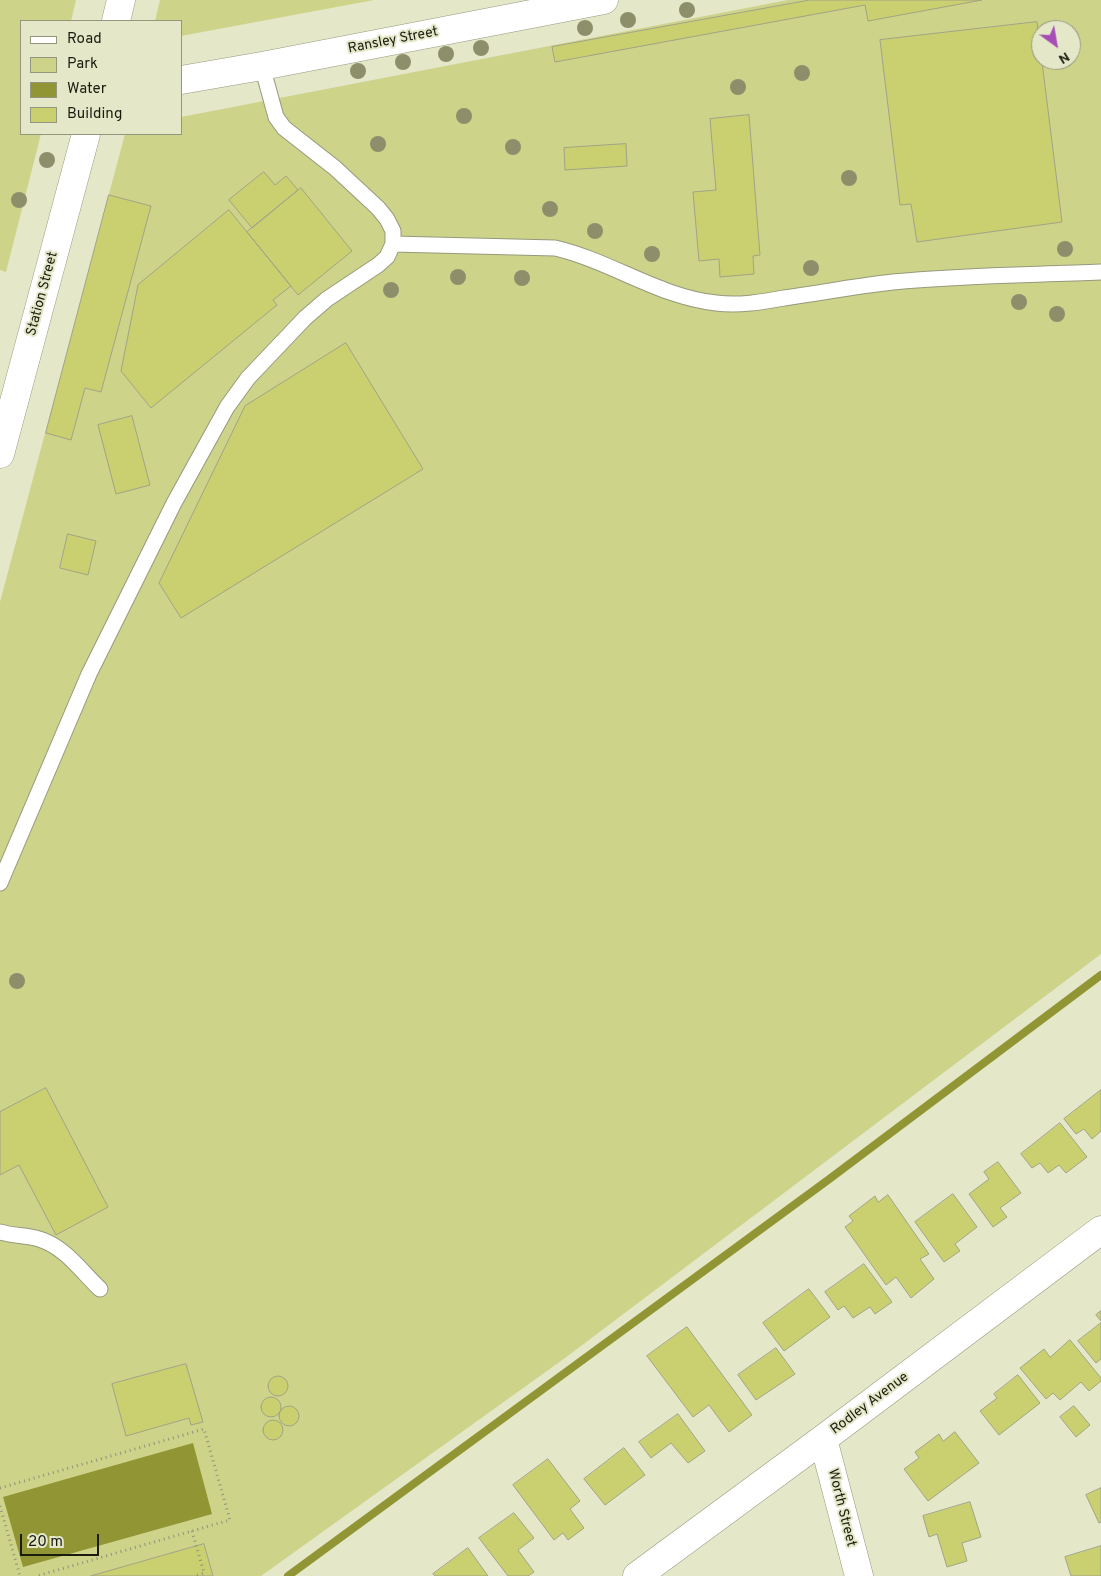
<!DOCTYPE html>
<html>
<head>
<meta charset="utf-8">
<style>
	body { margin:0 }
	#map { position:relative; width:1101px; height:1576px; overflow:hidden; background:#e4e7c8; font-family:Overpass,sans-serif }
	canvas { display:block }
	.legend { position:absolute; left:20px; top:20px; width:162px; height:115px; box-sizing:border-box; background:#e4e7c8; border:1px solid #94967e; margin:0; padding:6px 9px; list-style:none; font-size:15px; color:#1b1c10 }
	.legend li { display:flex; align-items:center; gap:10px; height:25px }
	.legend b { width:25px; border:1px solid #94967e }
	.north { position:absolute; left:1031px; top:20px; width:50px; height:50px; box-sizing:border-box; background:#e4e7c8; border:1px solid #94967e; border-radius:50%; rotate:148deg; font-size:14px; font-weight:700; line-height:20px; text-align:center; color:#1b1c10 }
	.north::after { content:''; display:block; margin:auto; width:18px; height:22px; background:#a84db8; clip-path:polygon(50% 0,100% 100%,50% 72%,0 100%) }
	.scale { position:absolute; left:20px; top:1534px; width:79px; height:22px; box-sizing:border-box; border:2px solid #1b1c10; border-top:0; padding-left:6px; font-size:15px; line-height:18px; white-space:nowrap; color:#1b1c10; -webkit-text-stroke:4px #e4e7c8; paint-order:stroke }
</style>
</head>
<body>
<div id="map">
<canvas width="1101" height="1576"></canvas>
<ul class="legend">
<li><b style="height:6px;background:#fff"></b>Road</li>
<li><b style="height:14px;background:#ced38a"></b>Park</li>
<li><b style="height:14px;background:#919533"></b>Water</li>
<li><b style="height:14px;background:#cacf70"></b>Building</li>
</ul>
<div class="north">N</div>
<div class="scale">20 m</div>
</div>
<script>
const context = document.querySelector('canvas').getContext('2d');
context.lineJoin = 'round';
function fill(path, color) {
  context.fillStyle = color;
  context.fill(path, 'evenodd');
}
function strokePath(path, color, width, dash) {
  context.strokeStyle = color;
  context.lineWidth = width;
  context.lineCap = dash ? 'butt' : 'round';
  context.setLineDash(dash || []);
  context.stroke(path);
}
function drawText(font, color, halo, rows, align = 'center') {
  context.font = font + ' Overpass,sans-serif';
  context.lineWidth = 4;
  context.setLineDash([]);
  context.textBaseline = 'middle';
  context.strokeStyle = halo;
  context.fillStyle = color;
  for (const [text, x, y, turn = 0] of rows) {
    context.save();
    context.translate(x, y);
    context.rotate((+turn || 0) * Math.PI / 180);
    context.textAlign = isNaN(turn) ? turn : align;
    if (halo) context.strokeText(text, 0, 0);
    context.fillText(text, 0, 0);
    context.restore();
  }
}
fill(new Path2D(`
	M 0,0 L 76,0 L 71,21 L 21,21 L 21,134 L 41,134 L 6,272 L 0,270 Z
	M 160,0 L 374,0 L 181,36 L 181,21 L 155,21 Z
	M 788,0 L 1101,0 L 1101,954 L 565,1358 L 261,1576 L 0,1576 L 0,602 L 125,134 L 181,134 L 181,117 ZM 1041,30 L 1071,30 L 1071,60 L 1041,60 Z`), '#ced38a');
fill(new Path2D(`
	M 193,1443 L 212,1514 L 23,1567 L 3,1497 Z`), '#919533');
strokePath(new Path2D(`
	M 288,1576 L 828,1180 L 1101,975`), '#919533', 8);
const building = new Path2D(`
	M 810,0 L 982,0 L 868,21 L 865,5 L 555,62 L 552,47 Z
	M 1037,22 L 1062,222 L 917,242 L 911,204 L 900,205 L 880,40 Z
	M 749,115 L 760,255 L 753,256 L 754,274 L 720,277 L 719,259 L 699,261 L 693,192 L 716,190 L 710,119 Z
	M 626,144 L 627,166 L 565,170 L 564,148 Z
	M 264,172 L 275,185 L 286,176 L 298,190 L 252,228 L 229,200 Z
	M 301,188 L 352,251 L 298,295 L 247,232 Z
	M 109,195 L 151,206 L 101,392 L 85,388 L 71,440 L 46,433 Z
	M 229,210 L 291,286 L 273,300 L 277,305 L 151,408 L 121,371 L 138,285 Z
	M 346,343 L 423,469 L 181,618 L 159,583 L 245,406 Z
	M 132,416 L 150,485 L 116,494 L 98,425 Z
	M 68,534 L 96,541 L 88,575 L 60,568 Z
	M 46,1088 L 108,1207 L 56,1235 L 19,1165 L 0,1175 L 0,1112 Z
	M 1101,1090 L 1101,1131 L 1092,1139 L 1084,1129 L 1076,1134 L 1064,1119 Z
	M 1060,1123 L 1087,1157 L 1066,1173 L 1059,1165 L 1048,1173 L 1040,1163 L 1032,1168 L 1021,1154 Z
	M 998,1162 L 1021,1193 L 1000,1208 L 1007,1217 L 993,1227 L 969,1194 L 989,1179 L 984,1172 Z
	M 953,1194 L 977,1227 L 955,1244 L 960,1251 L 944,1262 L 915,1222 Z
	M 888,1195 L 929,1254 L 920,1259 L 934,1279 L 911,1298 L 896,1277 L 886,1285 L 845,1227 L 853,1221 L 849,1216 L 875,1196 L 878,1202 Z
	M 864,1264 L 892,1302 L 875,1314 L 870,1307 L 853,1318 L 844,1306 L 838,1310 L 825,1292 Z
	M 809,1289 L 830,1317 L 784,1351 L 763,1323 Z
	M 1101,1311 L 1101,1321 L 1096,1315 Z
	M 1101,1323 L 1101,1359 L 1096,1363 L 1078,1341 Z
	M 687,1327 L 752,1415 L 729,1432 L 709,1405 L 693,1417 L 647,1356 Z
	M 1070,1340 L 1101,1378 L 1101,1381 L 1089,1391 L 1081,1382 L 1060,1400 L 1053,1393 L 1046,1399 L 1020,1368 L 1044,1349 L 1050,1357 Z
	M 776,1348 L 795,1374 L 756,1400 L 738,1375 Z
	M 186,1364 L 203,1422 L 191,1425 L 189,1418 L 126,1436 L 112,1384 Z
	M 1018,1375 L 1040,1403 L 999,1435 L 980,1411 L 997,1398 L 994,1394 Z
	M268 1386a10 10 0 1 1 20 0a10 10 0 1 1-20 0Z
	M261 1407a10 10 0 1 1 20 0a10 10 0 1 1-20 0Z
	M 1074,1406 L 1090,1425 L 1076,1437 L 1060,1417 Z
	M279 1416a10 10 0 1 1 20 0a10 10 0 1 1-20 0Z
	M 678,1414 L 705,1451 L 688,1463 L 671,1443 L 651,1458 L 639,1442 Z
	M263 1430a10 10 0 1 1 20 0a10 10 0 1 1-20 0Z
	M 955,1432 L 979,1463 L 928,1501 L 904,1469 L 919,1458 L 915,1452 L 939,1434 L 943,1441 Z
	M 624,1448 L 645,1475 L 605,1505 L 584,1479 Z
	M 548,1459 L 580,1501 L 570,1509 L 584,1528 L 568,1540 L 563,1533 L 554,1540 L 513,1485 Z
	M 1101,1488 L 1101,1522 L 1099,1523 L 1086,1495 Z
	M 970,1502 L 981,1537 L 962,1543 L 967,1561 L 947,1567 L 937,1534 L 929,1537 L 923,1516 Z
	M 514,1513 L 534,1538 L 518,1550 L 534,1572 L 528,1576 L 508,1576 L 479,1538 Z
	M 204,1544 L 213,1576 L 91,1576 Z
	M 1101,1546 L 1101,1576 L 1071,1576 L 1065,1557 Z
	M 468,1548 L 488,1576 L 435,1576 L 433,1574 Z`);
fill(building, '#cacf70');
strokePath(building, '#a1a486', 1);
const service = new Path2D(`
	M 262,66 L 276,117 L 284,128 L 335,168 L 378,208 L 387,219 L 393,231 L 393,244 L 555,248 C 611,261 659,297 716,303 C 739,306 762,302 784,298 C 820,293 856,286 893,282 C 962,275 1032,275 1101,272
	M 0,883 L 89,674 L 174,503 L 227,407 L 248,378 L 305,318 L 327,299 L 378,265 L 387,257 L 393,244
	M 0,1232 C 13,1236 27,1235 39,1239 C 64,1246 82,1272 100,1289`);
const minor = new Path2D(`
	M 181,80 L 262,66 L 604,0
	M 823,1439 L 859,1576
	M 637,1576 L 823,1439 L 1101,1230`);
const tertiary = new Path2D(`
	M 116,21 L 121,0
	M 0,454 L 86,134`);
strokePath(service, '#96997c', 17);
strokePath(minor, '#96997c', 29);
strokePath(tertiary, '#96997c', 29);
strokePath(new Path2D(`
	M 0,1488 L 204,1429 L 230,1520 L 37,1576
	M 0,1506 L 20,1576
	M 192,1531 L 204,1573 L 194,1576`), '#90927b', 3, [1, 4]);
strokePath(service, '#fff', 15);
strokePath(minor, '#fff', 28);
strokePath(tertiary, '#fff', 28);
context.fillStyle = '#8d8f6b';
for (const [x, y] of [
	[687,10],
	[628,20],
	[585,28],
	[481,48],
	[446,54],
	[403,62],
	[358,71],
	[802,73],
	[738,87],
	[464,116],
	[378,144],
	[513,147],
	[47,160],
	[849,178],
	[19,200],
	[550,209],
	[595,231],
	[1065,249],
	[652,254],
	[811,268],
	[458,277],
	[522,278],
	[391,290],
	[1019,302],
	[1057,314],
	[17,981]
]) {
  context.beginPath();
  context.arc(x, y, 8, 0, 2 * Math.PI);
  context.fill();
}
drawText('14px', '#1b1c10', '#e4e7c8', [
	["Ransley Street",393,41,-11],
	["Station Street",43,294,-75],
	["Rodley Avenue",870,1404,-37],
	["Worth Street",841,1508,76]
]);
</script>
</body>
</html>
